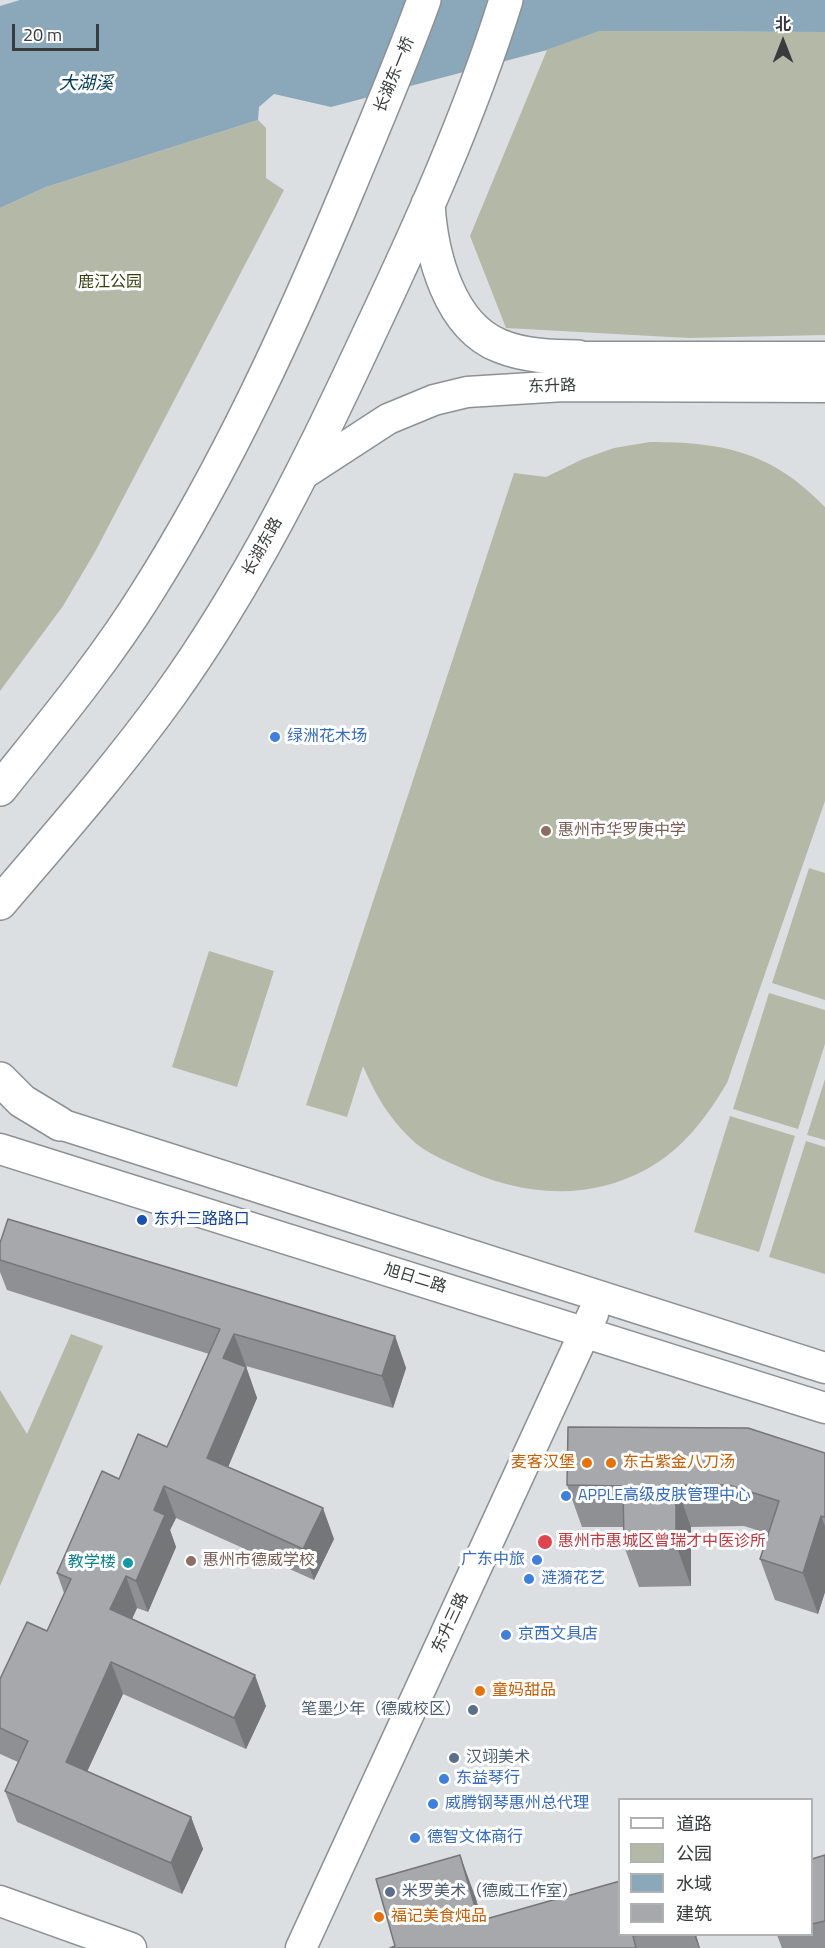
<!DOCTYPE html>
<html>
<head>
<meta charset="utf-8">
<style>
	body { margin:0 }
	#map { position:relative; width:825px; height:1948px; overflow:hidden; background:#dcdfe1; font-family:"Titillium Web","Noto Sans SC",sans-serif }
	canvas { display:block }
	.legend { position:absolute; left:618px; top:1798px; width:195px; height:138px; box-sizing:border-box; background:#fff; border:2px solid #b0b1b1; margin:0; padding:8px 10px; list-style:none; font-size:18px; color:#393b3c }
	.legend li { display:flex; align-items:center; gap:12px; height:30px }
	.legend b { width:30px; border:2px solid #b0b1b1 }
	.north { position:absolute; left:753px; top:12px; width:60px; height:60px; -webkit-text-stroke:4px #fff; paint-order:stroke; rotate:0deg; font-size:16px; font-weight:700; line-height:24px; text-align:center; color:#393b3c }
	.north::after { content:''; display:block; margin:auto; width:21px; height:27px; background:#393b3c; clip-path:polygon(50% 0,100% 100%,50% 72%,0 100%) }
	.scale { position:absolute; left:12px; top:24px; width:87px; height:27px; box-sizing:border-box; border:3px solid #393b3c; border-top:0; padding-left:8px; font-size:18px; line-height:21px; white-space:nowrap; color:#393b3c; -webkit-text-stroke:4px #fff; paint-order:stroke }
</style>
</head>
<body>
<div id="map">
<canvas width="825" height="1948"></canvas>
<ul class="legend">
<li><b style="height:8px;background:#fff"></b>道路</li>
<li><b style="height:16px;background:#b4b9a7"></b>公园</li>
<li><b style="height:16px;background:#8ba8ba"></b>水域</li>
<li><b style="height:16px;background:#a6a8ab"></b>建筑</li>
</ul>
<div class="north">北</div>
<div class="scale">20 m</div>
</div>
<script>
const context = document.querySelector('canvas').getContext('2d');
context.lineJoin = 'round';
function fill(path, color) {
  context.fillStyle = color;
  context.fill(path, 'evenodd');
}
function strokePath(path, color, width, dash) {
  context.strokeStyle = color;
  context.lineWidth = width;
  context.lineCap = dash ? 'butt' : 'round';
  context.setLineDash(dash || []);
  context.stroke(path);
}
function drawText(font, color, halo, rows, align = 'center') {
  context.font = font + ' "Titillium Web","Noto Sans SC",sans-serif';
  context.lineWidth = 6;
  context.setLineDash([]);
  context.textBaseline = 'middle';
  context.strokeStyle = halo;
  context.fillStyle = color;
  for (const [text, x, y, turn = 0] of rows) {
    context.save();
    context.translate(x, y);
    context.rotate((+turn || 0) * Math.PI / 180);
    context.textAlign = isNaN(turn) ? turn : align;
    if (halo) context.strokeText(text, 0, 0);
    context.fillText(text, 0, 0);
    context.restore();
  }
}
fill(new Path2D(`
	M 598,31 L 825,32 L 825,335 L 688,338 L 506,328 L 470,236 L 547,50 Z
	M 258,120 L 266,128 L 266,178 L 284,190 L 95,552 L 63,606 L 0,691 L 0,208 L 46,187 Z
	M 650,442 C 724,442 772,452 825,507 L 825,801 L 727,1083 C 706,1118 683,1149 647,1169 C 584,1203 519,1195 457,1166 C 441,1159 423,1151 410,1138 C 388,1117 375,1094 363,1066 L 347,1117 L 306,1105 L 514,473 L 546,477 L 583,459 L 614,448 Z
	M 809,868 L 825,873 L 825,1000 L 772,983 Z
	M 209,951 L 274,971 L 237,1087 L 172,1067 Z
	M 769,993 L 825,1010 L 825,1044 L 798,1129 L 733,1109 Z
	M 825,1079 L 825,1140 L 807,1135 Z
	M 730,1116 L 795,1136 L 759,1252 L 694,1232 Z
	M 806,1141 L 825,1147 L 825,1274 L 769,1257 Z
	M 71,1334 L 103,1346 L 0,1586 L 0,1390 L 27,1434 Z`), '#b4b9a7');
fill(new Path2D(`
	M 20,0 L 825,0 L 825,32 L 599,31 L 547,50 L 331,107 L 274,94 L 259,107 L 258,120 L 46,187 L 0,208 L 0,6 Z`), '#8ba8ba');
const minor = new Path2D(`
	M 578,357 L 825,357
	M 302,475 L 388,419 L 434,400 L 467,392 L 564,386 L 825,387
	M 60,1124 L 825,1368
	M 0,1149 L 825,1408
	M 0,1901 L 131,1948
	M 301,1948 L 593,1314`);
const major = new Path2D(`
	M 428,204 C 431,254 449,326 500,346 C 525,356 552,357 578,357
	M 0,789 C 51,725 103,663 146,594 C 227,466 290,328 348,189 C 374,126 401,64 424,0
	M 0,903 C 58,835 117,768 169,696 C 250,583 311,459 369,334 C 420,226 470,115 506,0
	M 0,1079 L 22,1101 L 60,1124`);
strokePath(minor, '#8e9193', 33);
strokePath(major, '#8e9193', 36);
strokePath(minor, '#fff', 30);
strokePath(major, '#fff', 33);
fill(new Path2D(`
	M 0,1243 L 395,1336 L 406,1368 L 393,1408 L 246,1366 L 257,1398 L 228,1467 L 334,1539 L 314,1580 L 176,1518 L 170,1530 L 176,1547 L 148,1612 L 137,1608 L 132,1619 L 266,1706 L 246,1749 L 123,1694 L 87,1772 L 191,1817 L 203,1849 L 182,1894 L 17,1822 L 5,1791 L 18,1762 L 0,1754 L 0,1679 L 47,1631 L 64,1593 L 57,1573 L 119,1479 L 167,1447 L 209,1354 L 7,1290 L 0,1272 Z
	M 825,1453 L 825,1592 L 818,1614 L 775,1600 L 760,1559 L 769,1534 L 744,1526 L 691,1527 L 691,1586 L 639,1587 L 624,1546 L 624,1527 L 582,1527 L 567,1485 Z
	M 825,1855 L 825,1948 L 782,1948 L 777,1935 L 812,1935 L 812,1859 Z
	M 475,1896 L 482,1920 L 620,1935 L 696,1935 L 700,1948 L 390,1948 L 395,1946 Z`), '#8f9093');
fill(new Path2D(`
	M 234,1334 L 246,1366 L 235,1389 L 223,1358 Z
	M 395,1336 L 406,1368 L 393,1408 L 382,1376 Z
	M 246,1367 L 257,1398 L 219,1489 L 207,1458 Z
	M 676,1485 L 691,1527 L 691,1586 L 676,1545 Z
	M 164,1486 L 176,1518 L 170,1530 L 176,1547 L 148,1612 L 136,1581 L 154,1510 Z
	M 323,1508 L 334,1539 L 314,1580 L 303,1549 Z
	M 821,1516 L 825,1526 L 825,1592 L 818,1614 L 803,1573 Z
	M 126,1576 L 137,1608 L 122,1641 L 110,1609 Z
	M 111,1662 L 123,1694 L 77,1793 L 66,1762 Z
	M 255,1675 L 266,1706 L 246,1749 L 234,1718 Z
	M 191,1817 L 203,1849 L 182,1894 L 171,1863 Z
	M 460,1855 L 475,1896 L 490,1948 L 479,1921 Z
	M 694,1935 L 696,1935 L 700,1948 L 699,1948 Z`), '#747678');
const building = new Path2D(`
	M 8,1219 L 395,1336 L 382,1376 L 234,1334 L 223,1358 L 246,1367 L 207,1458 L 323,1508 L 303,1549 L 164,1486 L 154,1510 L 165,1515 L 136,1581 L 126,1576 L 110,1609 L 255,1675 L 234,1718 L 111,1662 L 66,1762 L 191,1817 L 171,1863 L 5,1791 L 28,1741 L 0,1728 L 0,1679 L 27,1622 L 47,1631 L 71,1579 L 57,1573 L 102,1471 L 119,1479 L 138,1434 L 167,1447 L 220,1329 L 0,1260 L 0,1243 Z
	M 568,1427 L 748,1428 L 825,1453 L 825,1517 L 821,1516 L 803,1573 L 760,1559 L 779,1501 L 729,1485 L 676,1485 L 676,1545 L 624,1546 L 623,1486 L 567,1485 Z
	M 460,1855 L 479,1921 L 620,1881 L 620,1935 L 639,1935 L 633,1936 L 636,1948 L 390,1948 L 395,1946 L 376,1879 Z
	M 825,1855 L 825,1921 L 812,1924 L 812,1859 Z`);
fill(building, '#a6a8ab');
strokePath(building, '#747678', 1.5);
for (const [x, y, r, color] of [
	[275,737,6,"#3f7fe0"],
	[546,831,6,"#8d6e63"],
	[142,1220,6,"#1a4fb4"],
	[587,1463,6,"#e8710a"],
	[611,1463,6,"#e8710a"],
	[566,1496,6,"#3f7fe0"],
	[545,1542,8,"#e0444e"],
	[537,1560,6,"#3f7fe0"],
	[191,1561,6,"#8d6e63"],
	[128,1563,6,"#0f9aa8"],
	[529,1579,6,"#3f7fe0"],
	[506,1635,6,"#3f7fe0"],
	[480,1691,6,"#e8710a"],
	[473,1710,6,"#5c6f8a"],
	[454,1758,6,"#5c6f8a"],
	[444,1779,6,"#3f7fe0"],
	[433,1804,6,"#3f7fe0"],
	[415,1838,6,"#3f7fe0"],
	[390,1892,6,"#5c6f8a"],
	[379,1917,6,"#e8710a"]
]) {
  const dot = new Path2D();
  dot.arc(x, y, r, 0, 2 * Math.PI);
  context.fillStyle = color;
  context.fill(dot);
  strokePath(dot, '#fff', 2);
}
drawText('16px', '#393b3c', '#fff', [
	["长湖东一桥",395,75,-68],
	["东升路",552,387,-2],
	["长湖东路",263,547,-61],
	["旭日二路",415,1279,17],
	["东升三路",451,1623,-65]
]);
drawText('16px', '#353e0c', '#fff', [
	["鹿江公园",110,283]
]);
drawText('16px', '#366cbe', '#fff', [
	["绿洲花木场",287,737],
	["APPLE高级皮肤管理中心",578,1496],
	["广东中旅",525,1560,"right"],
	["涟漪花艺",541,1579],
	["京西文具店",518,1635],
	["东益琴行",456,1779],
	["威腾钢琴惠州总代理",445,1804],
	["德智文体商行",427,1838]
], 'left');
drawText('16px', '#785e54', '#fff', [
	["惠州市华罗庚中学",558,831],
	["惠州市德威学校",203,1561]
], 'left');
drawText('16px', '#164399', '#fff', [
	["东升三路路口",154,1220]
], 'left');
drawText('16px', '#c56008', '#fff', [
	["麦客汉堡",575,1463,"right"],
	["东古紫金八刀汤",623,1463],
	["童妈甜品",492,1691],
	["福记美食炖品",391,1917]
], 'left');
drawText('16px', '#be3a42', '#fff', [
	["惠州市惠城区曾瑞才中医诊所",558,1542]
], 'left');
drawText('16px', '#0d838f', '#fff', [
	["教学楼",116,1563]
], 'right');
drawText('16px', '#4e5e75', '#fff', [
	["笔墨少年（德威校区）",461,1710,"right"],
	["汉翊美术",466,1758],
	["米罗美术（德威工作室）",402,1892]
], 'left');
drawText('italic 18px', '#043d59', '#fff', [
	["大湖溪",86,85]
]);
</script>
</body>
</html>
